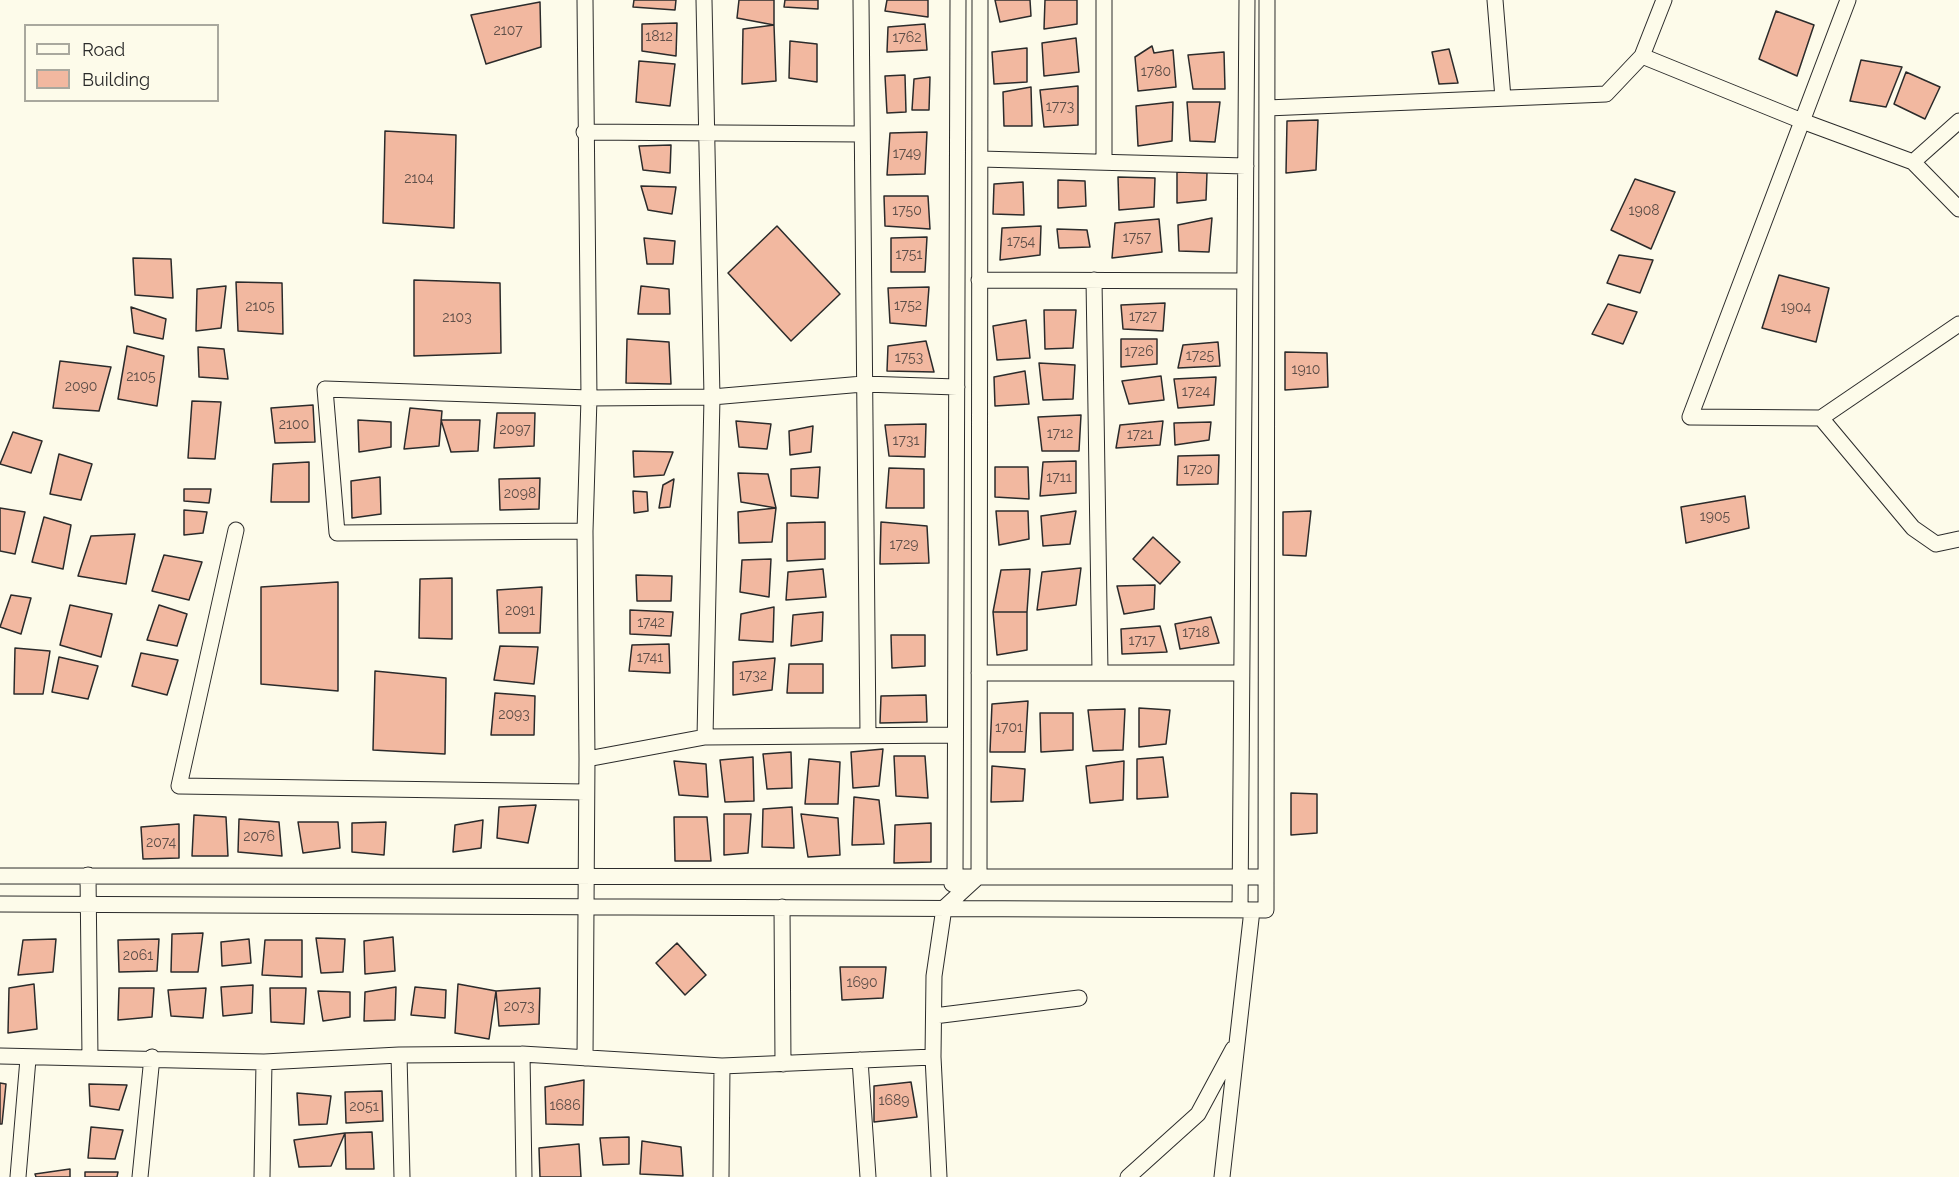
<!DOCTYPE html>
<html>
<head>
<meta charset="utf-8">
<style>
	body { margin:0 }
	#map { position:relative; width:1959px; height:1177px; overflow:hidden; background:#fdfbea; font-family:Raleway,sans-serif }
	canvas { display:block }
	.legend { position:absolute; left:24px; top:24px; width:195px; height:78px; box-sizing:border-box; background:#fdfbea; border:2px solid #a9a89e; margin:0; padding:8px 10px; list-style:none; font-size:18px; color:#2b2b2b }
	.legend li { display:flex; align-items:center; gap:12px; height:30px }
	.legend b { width:30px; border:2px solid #a9a89e }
</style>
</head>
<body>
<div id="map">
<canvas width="1959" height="1177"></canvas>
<ul class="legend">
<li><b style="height:8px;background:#fdfbea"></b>Road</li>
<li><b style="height:16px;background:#f2b8a0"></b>Building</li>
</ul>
</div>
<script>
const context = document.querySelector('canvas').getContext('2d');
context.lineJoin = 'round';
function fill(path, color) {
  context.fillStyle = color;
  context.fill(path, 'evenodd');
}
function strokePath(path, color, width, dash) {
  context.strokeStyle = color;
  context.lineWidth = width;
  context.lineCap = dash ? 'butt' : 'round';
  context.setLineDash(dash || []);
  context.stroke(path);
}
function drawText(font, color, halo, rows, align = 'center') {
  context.font = font + ' Raleway,sans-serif';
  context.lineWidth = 4.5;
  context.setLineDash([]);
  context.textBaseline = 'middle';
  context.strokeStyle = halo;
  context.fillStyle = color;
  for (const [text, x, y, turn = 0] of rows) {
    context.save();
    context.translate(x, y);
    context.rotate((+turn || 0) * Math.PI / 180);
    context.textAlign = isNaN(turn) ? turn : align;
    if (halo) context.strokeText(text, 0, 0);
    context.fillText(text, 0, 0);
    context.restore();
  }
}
const building = new Path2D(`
	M 634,0 L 676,0 L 675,10 L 633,7 Z
	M 739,0 L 774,0 L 774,25 L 737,18 Z
	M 785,0 L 818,0 L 818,9 L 784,7 Z
	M 887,0 L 928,0 L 928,17 L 885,11 Z
	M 995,0 L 1030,0 L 1031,16 L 1000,22 Z
	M 1045,0 L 1077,0 L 1077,24 L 1044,29 Z
	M 540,2 L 541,47 L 486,64 L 471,15 Z
	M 1776,11 L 1814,25 L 1797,76 L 1759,59 Z
	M 677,23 L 676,56 L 642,51 L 642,24 Z
	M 925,24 L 927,50 L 887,52 L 888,27 Z
	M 774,25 L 776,81 L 742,84 L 743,29 Z
	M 1076,38 L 1079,72 L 1044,76 L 1042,43 Z
	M 790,41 L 817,44 L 817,82 L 789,78 Z
	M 1152,46 L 1154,53 L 1173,50 L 1176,87 L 1138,91 L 1135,57 Z
	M 1027,48 L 1027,82 L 994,84 L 992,52 Z
	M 1449,49 L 1458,83 L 1439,84 L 1432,52 Z
	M 1224,52 L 1225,89 L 1193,89 L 1188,55 Z
	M 1861,60 L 1902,67 L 1886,107 L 1850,101 Z
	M 639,61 L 675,64 L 670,106 L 636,102 Z
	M 1906,72 L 1940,87 L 1925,119 L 1894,104 Z
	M 905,75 L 906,112 L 887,113 L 885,76 Z
	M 930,77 L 929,110 L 912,110 L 914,79 Z
	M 1078,86 L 1078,125 L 1044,127 L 1040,90 Z
	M 1031,87 L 1032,126 L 1004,126 L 1003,92 Z
	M 1173,102 L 1172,141 L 1138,146 L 1136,106 Z
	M 1187,102 L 1220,102 L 1215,142 L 1190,141 Z
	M 1318,120 L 1316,170 L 1286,173 L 1287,121 Z
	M 385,131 L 456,135 L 454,228 L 383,223 Z
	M 927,132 L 925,174 L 887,175 L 890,133 Z
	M 671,145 L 670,173 L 643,170 L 639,146 Z
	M 1177,172 L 1207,173 L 1206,200 L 1177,203 Z
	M 1118,177 L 1155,178 L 1154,207 L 1119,210 Z
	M 1635,179 L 1675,192 L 1651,249 L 1611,230 Z
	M 1058,180 L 1085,181 L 1086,206 L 1058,208 Z
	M 1023,182 L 1024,215 L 993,214 L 994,184 Z
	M 641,186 L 676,187 L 672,214 L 648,210 Z
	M 884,196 L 928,196 L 930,229 L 885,226 Z
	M 1212,218 L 1209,252 L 1179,251 L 1178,225 Z
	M 1159,219 L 1162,252 L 1112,258 L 1115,223 Z
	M 777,226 L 840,294 L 791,341 L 728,273 Z
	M 1041,226 L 1040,255 L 1000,260 L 1002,228 Z
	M 1057,229 L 1087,230 L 1090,247 L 1059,248 Z
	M 927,237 L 925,272 L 891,272 L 891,238 Z
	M 644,238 L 675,241 L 673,264 L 647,264 Z
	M 1619,255 L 1653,260 L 1640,293 L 1607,283 Z
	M 133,258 L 171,259 L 173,298 L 135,295 Z
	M 1779,275 L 1829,288 L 1816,342 L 1762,328 Z
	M 414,280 L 500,283 L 501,353 L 414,356 Z
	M 236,282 L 282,283 L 283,334 L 238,331 Z
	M 226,286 L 221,328 L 196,331 L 197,289 Z
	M 641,286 L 669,289 L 670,314 L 638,314 Z
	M 929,287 L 926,326 L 890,323 L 888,288 Z
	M 1165,303 L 1163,331 L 1123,329 L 1121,305 Z
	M 1608,304 L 1637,312 L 1623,344 L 1592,334 Z
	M 131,307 L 166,319 L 163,339 L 134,333 Z
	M 1044,310 L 1076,310 L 1073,348 L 1045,349 Z
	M 1026,320 L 1030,358 L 997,360 L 993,326 Z
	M 627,339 L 669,342 L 671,384 L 626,383 Z
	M 1121,339 L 1157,339 L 1157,364 L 1121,367 Z
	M 926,341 L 934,372 L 887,371 L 888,346 Z
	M 1218,342 L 1220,366 L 1178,368 L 1183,345 Z
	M 127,346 L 164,356 L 157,406 L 118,399 Z
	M 198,347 L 224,349 L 228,379 L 199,377 Z
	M 1285,352 L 1327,353 L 1328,387 L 1285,390 Z
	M 60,361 L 111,367 L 99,411 L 53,408 Z
	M 1039,363 L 1075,365 L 1073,399 L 1043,400 Z
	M 1025,371 L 1029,404 L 995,406 L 994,377 Z
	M 1161,376 L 1164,400 L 1129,404 L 1122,381 Z
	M 1216,377 L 1214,405 L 1178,408 L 1174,379 Z
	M 192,401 L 221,402 L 215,459 L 188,458 Z
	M 313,405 L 315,442 L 275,443 L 271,408 Z
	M 410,408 L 442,411 L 439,446 L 404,449 Z
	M 497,413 L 535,413 L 534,446 L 494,448 Z
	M 1081,415 L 1079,451 L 1042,451 L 1038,417 Z
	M 358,420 L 391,422 L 391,447 L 359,452 Z
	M 441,420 L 480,420 L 478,451 L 451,452 Z
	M 736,421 L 771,424 L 767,449 L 739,447 Z
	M 1163,421 L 1160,445 L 1116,448 L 1120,425 Z
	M 1211,422 L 1209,440 L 1175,445 L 1174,423 Z
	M 926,424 L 925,457 L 889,456 L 885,425 Z
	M 813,426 L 811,452 L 790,455 L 789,431 Z
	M 13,432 L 42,441 L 31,473 L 0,464 Z
	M 633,451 L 673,452 L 664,475 L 634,477 Z
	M 59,454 L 92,464 L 81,500 L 50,494 Z
	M 1219,455 L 1218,484 L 1177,485 L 1178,456 Z
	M 1076,461 L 1076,493 L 1040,496 L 1043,462 Z
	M 309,462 L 309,502 L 271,502 L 273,464 Z
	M 820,467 L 818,498 L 791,496 L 791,469 Z
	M 995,467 L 1028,467 L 1029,499 L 995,497 Z
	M 889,468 L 924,469 L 924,508 L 886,508 Z
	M 738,473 L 768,474 L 776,508 L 741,502 Z
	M 380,477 L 381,514 L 352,518 L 351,481 Z
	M 540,478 L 539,509 L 500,510 L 499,479 Z
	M 674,479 L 670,507 L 659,508 L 663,485 Z
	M 184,489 L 211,489 L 209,503 L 184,501 Z
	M 633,491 L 647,492 L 648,511 L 634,513 Z
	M 1745,496 L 1749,528 L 1686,543 L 1681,507 Z
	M 0,508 L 25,512 L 15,554 L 0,551 Z
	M 776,508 L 772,542 L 739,543 L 738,512 Z
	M 184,510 L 207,512 L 203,533 L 184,535 Z
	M 996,511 L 1028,511 L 1029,539 L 999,545 Z
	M 1076,511 L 1070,544 L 1043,546 L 1041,516 Z
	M 1311,511 L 1306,556 L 1283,555 L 1283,512 Z
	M 44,517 L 71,525 L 63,569 L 32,562 Z
	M 825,522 L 825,559 L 787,561 L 787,523 Z
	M 881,522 L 927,526 L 929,563 L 880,564 Z
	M 135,534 L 126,584 L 78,576 L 91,536 Z
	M 1153,537 L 1180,562 L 1160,584 L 1133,559 Z
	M 164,555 L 202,562 L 189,600 L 152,591 Z
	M 771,559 L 769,597 L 740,592 L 742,560 Z
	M 1081,568 L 1076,605 L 1037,610 L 1042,572 Z
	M 823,569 L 826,597 L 786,600 L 788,572 Z
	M 1030,569 L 1027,612 L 993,612 L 1001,570 Z
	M 636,575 L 672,576 L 671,601 L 637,601 Z
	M 452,578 L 452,639 L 419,638 L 420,579 Z
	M 338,582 L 338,691 L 261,684 L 261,587 Z
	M 1155,585 L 1154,609 L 1124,614 L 1117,586 Z
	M 542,587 L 540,633 L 499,633 L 497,590 Z
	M 11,595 L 31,598 L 21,634 L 0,627 Z
	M 70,605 L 112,614 L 101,657 L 60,645 Z
	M 159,605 L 187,614 L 177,646 L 147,640 Z
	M 774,607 L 773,642 L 739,640 L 741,614 Z
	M 630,610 L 673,612 L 671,636 L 630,634 Z
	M 823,612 L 822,641 L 791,646 L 793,615 Z
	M 993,612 L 1027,612 L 1027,650 L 997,655 Z
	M 1211,617 L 1219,643 L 1180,649 L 1175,624 Z
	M 1160,626 L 1167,652 L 1122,654 L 1121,629 Z
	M 891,635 L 925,635 L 925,666 L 892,668 Z
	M 669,644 L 670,673 L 629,671 L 632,645 Z
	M 500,646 L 538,647 L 534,684 L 494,680 Z
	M 15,648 L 50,651 L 43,694 L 14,694 Z
	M 141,653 L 178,660 L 167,695 L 132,686 Z
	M 59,657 L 98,666 L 88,699 L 52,692 Z
	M 775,658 L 772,690 L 733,695 L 733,662 Z
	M 789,664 L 823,664 L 823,693 L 787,693 Z
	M 375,671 L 446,678 L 445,754 L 373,750 Z
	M 495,693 L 535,696 L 534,735 L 491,735 Z
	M 926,695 L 927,722 L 880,723 L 881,696 Z
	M 1028,701 L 1025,752 L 990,752 L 992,704 Z
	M 1139,708 L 1170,710 L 1166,744 L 1139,747 Z
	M 1125,709 L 1123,750 L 1093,751 L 1088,710 Z
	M 1040,713 L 1073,713 L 1073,750 L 1041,752 Z
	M 883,749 L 879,786 L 853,788 L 851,752 Z
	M 791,752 L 792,788 L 767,789 L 763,754 Z
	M 894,756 L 925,756 L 928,798 L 896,796 Z
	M 753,757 L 754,801 L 725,802 L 720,760 Z
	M 1163,757 L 1168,797 L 1137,799 L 1137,759 Z
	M 809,759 L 840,762 L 838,804 L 805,804 Z
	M 674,761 L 706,764 L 708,797 L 679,795 Z
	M 1124,761 L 1123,800 L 1090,803 L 1086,766 Z
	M 992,766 L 1025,769 L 1023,801 L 991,802 Z
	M 1291,793 L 1317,794 L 1317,833 L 1291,835 Z
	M 854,797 L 879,800 L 884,844 L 852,845 Z
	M 536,805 L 528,843 L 497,838 L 499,807 Z
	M 792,807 L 794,848 L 762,847 L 763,809 Z
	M 724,814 L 751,814 L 748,853 L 724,855 Z
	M 801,814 L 838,818 L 840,855 L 808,857 Z
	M 194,815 L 226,817 L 228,856 L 192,856 Z
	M 674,817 L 707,817 L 711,861 L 675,861 Z
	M 239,819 L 279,822 L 282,856 L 238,852 Z
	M 483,820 L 481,848 L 453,852 L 455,825 Z
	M 298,822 L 338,822 L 340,848 L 303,853 Z
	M 386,822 L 384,855 L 352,852 L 352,823 Z
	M 931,823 L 931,862 L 894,863 L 895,825 Z
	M 179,824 L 179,858 L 143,859 L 141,827 Z
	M 203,933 L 198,972 L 171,972 L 172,934 Z
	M 393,937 L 395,971 L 365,974 L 364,941 Z
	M 316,938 L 345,939 L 343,972 L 321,973 Z
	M 56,939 L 53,972 L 18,975 L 23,940 Z
	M 159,939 L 157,971 L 119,972 L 118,940 Z
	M 249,939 L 251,963 L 222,966 L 221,942 Z
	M 265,940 L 302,940 L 302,977 L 262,975 Z
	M 677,943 L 706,975 L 685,995 L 656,963 Z
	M 840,967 L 886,967 L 883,998 L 842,1000 Z
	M 34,984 L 37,1029 L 8,1033 L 9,988 Z
	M 458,984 L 496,991 L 489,1039 L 455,1033 Z
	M 253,985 L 252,1013 L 223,1016 L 221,987 Z
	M 396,987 L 395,1020 L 364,1021 L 365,992 Z
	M 415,987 L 446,990 L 445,1018 L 411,1015 Z
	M 119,988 L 154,988 L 152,1017 L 118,1020 Z
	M 206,988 L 203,1018 L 171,1016 L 168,990 Z
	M 270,988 L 306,988 L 304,1024 L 271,1022 Z
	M 540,988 L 539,1024 L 499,1026 L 496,991 Z
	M 318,991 L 350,992 L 350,1017 L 323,1021 Z
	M 584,1080 L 583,1125 L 546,1124 L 545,1087 Z
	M 911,1082 L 917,1117 L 874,1122 L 874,1086 Z
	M 0,1083 L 6,1084 L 2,1124 L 0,1124 Z
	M 89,1084 L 127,1085 L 119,1110 L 90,1106 Z
	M 382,1091 L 383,1121 L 346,1123 L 345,1092 Z
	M 297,1093 L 331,1096 L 327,1124 L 299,1125 Z
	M 91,1127 L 123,1130 L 115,1159 L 88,1158 Z
	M 372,1132 L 374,1169 L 346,1169 L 345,1133 Z
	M 345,1133 L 331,1166 L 299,1167 L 294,1140 Z
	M 629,1137 L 629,1164 L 603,1165 L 600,1138 Z
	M 642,1141 L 681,1147 L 683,1176 L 640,1174 Z
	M 579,1144 L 581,1177 L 540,1177 L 539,1148 Z
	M 70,1169 L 70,1177 L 36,1177 L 35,1174 Z
	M 85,1172 L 118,1172 L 117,1177 L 85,1177 Z`);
fill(building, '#f2b8a0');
strokePath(building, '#2b2b2b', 1.5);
const minor = new Path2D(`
	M 585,0 L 589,398 L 585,531 L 587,759 L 585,1058
	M 704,0 L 712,397 L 705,737
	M 861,0 L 868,735
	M 1104,0 L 1104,161
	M 1495,0 L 1503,98
	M 1664,0 L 1642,56 L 1802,121 L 1913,162 L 1959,209
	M 1848,0 L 1690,417 L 1821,418 L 1959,324
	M 1267,108 L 1606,94 L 1642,56
	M 584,132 L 861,134
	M 980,159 L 1246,166
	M 1913,162 L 1959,121
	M 979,280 L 1244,281
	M 1094,280 L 1100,672
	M 1821,418 L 1913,528 L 1936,544 L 1959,539
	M 236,530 L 179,786 L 585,792
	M 585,531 L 337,533 L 325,389 L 589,398 L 712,397 L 863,384 L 957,387
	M 979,673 L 1241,673
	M 587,759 L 705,737 L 955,735
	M 88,875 L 90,1058
	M 0,876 L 1266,877
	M 952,884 L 955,876 L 958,0
	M 0,904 L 1266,910 L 1267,0
	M 782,907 L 783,1064
	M 1240,910 L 1247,0
	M 934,1016 L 1079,998
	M 522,1054 L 524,1177
	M 399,1055 L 402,1177
	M 0,1056 L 264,1062 L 399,1055 L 522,1054 L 722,1066 L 933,1057
	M 860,1060 L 868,1177
	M 18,1177 L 28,1059
	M 140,1177 L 152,1057
	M 262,1177 L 264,1062
	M 721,1177 L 722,1066
	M 939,1177 L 933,1057 L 934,976 L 944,908 L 979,876 L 980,0
	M 1128,1177 L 1198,1114 L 1233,1049
	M 1222,1177 L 1252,910`);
strokePath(minor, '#2b2b2b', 17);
strokePath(minor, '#fdfbea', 15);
drawText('14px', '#5d4e48', null, [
	["2107",508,31],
	["1812",659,37],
	["1762",907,38],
	["1780",1156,72],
	["1773",1060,107],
	["1749",907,154],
	["2104",419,179],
	["1750",907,211],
	["1908",1644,211],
	["1757",1137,238],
	["1754",1021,242],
	["1751",909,255],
	["1752",908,306],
	["2105",260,307],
	["1904",1796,308],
	["1727",1143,317],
	["2103",457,318],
	["1726",1139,352],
	["1725",1200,356],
	["1753",909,358],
	["1910",1306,370],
	["2105",141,377],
	["2090",81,387],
	["1724",1196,392],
	["2100",294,425],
	["2097",515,430],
	["1712",1060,434],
	["1721",1140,435],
	["1731",906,441],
	["1720",1198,470],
	["1711",1059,478],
	["2098",520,494],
	["1905",1715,517],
	["1729",904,545],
	["2091",520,611],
	["1742",651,623],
	["1718",1196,633],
	["1717",1142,641],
	["1741",650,658],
	["1732",753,676],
	["2093",514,715],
	["1701",1009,728],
	["2076",259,837],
	["2074",161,843],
	["2061",138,956],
	["1690",862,983],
	["2073",519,1007],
	["1689",894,1101],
	["1686",565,1106],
	["2051",364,1107]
]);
</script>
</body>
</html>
